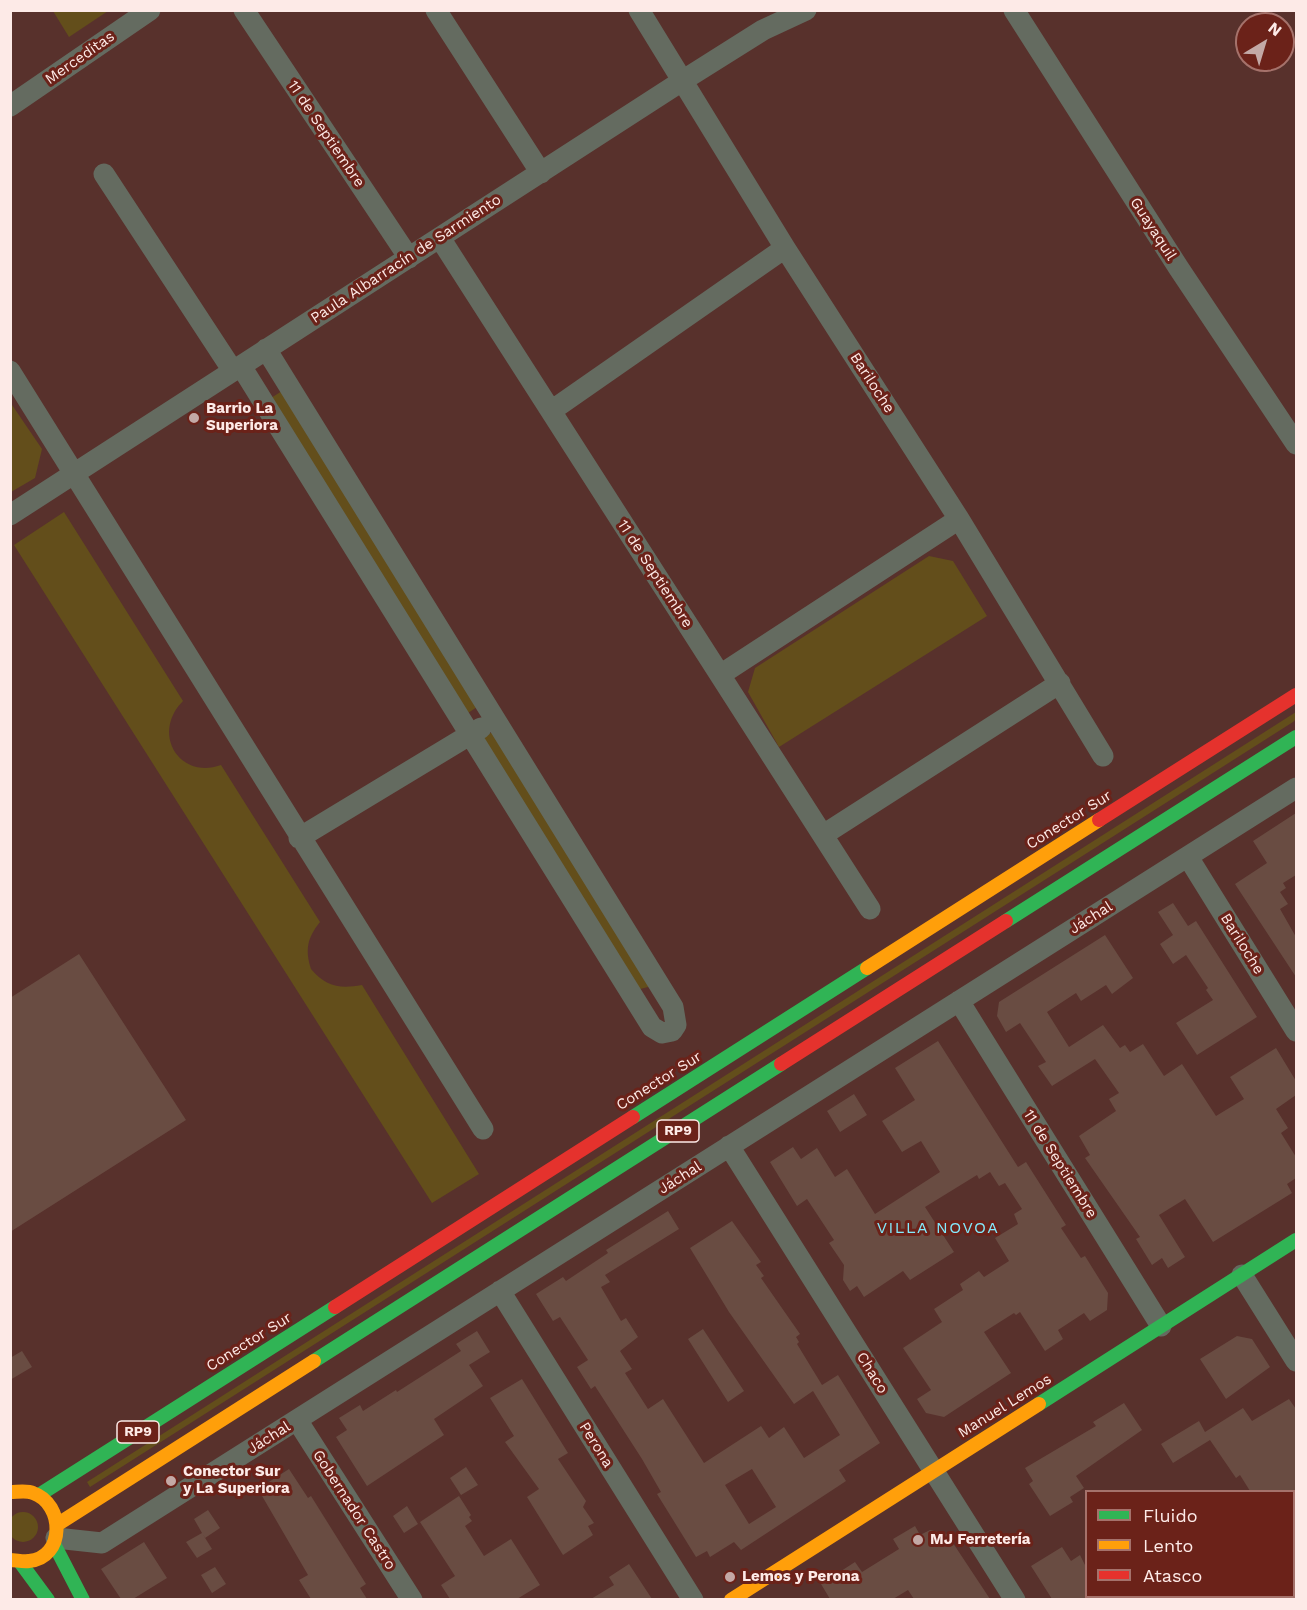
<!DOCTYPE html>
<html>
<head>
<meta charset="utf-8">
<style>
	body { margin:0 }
	#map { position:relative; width:1307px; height:1610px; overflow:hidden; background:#58312c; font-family:"Work Sans",sans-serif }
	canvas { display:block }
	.frame { position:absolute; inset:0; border:12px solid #fdeae7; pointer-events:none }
	.legend { position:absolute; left:1085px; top:1490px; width:210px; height:108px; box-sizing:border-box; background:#6b2219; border:2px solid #a5726b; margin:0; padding:8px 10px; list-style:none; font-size:18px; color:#fdeae7 }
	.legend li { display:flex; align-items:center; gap:12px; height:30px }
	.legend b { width:30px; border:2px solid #a5726b }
	.north { position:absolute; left:1235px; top:12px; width:60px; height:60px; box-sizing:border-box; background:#6b2219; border:2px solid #a5726b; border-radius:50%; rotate:38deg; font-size:16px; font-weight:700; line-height:24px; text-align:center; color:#fdeae7 }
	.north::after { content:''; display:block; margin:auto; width:21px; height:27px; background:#c3a9a6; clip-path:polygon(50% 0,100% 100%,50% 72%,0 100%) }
</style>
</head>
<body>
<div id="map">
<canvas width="1307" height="1610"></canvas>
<div class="frame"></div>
<ul class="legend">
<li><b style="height:8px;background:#30b455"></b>Fluido</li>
<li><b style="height:8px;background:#ff9f0a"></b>Lento</li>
<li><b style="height:8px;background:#e5322d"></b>Atasco</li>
</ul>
<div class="north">N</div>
</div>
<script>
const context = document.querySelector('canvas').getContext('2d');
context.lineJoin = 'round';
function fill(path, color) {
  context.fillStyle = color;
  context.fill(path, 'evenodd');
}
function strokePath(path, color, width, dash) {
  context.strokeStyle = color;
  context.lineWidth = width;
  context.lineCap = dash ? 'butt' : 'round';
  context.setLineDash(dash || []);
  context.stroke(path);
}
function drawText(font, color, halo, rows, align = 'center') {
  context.font = font + ' "Work Sans",sans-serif';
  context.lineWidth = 6;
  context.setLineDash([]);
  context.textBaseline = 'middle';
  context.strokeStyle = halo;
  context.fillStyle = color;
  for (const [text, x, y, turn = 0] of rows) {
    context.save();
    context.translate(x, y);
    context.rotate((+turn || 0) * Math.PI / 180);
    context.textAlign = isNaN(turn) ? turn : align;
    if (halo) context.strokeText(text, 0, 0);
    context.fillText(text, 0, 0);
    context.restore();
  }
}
fill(new Path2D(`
	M 53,11 L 108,11 L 69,37 Z
	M 282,391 L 477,707 L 468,713 L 271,398 Z
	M 10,402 L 42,449 L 35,478 L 11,492 Z
	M 64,512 L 183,701 C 151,733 179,780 221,765 L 320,922 C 307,938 305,950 311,969 C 326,987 340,989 362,985 L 479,1174 L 432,1203 L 14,545 Z
	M 929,556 L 953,561 L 987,616 L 779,747 L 748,692 L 755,668 Z
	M 1296,712 L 1296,719 L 1293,722 L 90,1487 L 87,1482 Z
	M 494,731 L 652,986 L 640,989 L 482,738 Z
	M8 1527a15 15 0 1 1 30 0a15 15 0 1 1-30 0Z`), '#634e1b');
fill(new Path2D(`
	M 1296,813 L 1296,875 L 1283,883 L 1286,888 L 1280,892 L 1288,904 L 1280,909 L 1296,937 L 1296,977 L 1235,884 L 1267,863 L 1253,841 Z
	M 1173,903 L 1188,926 L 1196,921 L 1257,1017 L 1197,1055 L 1176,1023 L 1213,1000 L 1206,990 L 1208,988 L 1186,955 L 1173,964 L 1160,944 L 1173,935 L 1158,912 Z
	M 1105,935 L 1133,978 L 1112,994 L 1106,985 L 1081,1001 L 1076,993 L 1047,1012 L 1069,1047 L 1103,1025 L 1120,1048 L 1125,1045 L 1130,1052 L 1143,1044 L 1164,1076 L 1182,1064 L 1216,1116 L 1244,1099 L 1230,1077 L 1276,1048 L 1296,1081 L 1296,1095 L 1276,1109 L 1288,1128 L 1281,1133 L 1296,1157 L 1296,1178 L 1287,1184 L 1292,1193 L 1213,1242 L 1185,1199 L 1159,1215 L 1185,1257 L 1168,1268 L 1162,1258 L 1152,1265 L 1136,1239 L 1140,1237 L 1085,1158 L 1090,1155 L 1079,1136 L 1116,1111 L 1109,1099 L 1119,1093 L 1095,1059 L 1052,1086 L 1038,1066 L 1046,1062 L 1020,1023 L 1006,1032 L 997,1016 L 999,1002 Z
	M 79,954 L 186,1120 L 10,1232 L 10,998 Z
	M 938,1041 L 1018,1167 L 1026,1162 L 1066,1225 L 1061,1228 L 1081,1258 L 1085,1256 L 1108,1293 L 1107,1310 L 1090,1321 L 1084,1313 L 1058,1330 L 1063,1339 L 1045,1351 L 1020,1312 L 1016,1315 L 1014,1313 L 984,1332 L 1011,1373 L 944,1417 L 926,1413 L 917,1399 L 931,1390 L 903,1348 L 942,1322 L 934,1309 L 963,1290 L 960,1284 L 979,1271 L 984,1277 L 1009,1261 L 995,1238 L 1018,1224 L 1014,1214 L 1022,1209 L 1005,1183 L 999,1186 L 990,1172 L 979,1179 L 977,1175 L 925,1207 L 954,1252 L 910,1280 L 903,1271 L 864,1297 L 857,1286 L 850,1291 L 843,1280 L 844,1265 L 829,1243 L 834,1240 L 807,1199 L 797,1206 L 770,1162 L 793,1147 L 801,1159 L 817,1148 L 835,1177 L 847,1169 L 875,1214 L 940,1172 L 921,1141 L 902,1152 L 882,1121 L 915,1100 L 895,1068 Z
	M 854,1094 L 867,1115 L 840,1132 L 827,1111 Z
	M 668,1211 L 679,1229 L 605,1275 L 610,1282 L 601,1287 L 621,1321 L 626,1318 L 638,1337 L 620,1351 L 632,1369 L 625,1373 L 648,1409 L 663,1399 L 704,1463 L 761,1426 L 769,1438 L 784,1427 L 804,1458 L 840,1435 L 813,1391 L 794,1404 L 729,1312 L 690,1248 L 732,1221 L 761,1262 L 756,1265 L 764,1276 L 761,1278 L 800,1334 L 796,1337 L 799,1342 L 797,1344 L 822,1385 L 838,1375 L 880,1443 L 839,1470 L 846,1481 L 837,1487 L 741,1550 L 734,1542 L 710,1557 L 707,1551 L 696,1557 L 657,1494 L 661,1492 L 642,1459 L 595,1386 L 591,1389 L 577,1367 L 588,1360 L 560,1317 L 553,1321 L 536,1294 L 563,1277 L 566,1281 L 608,1253 L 606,1250 ZM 752,1469 L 776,1507 L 749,1524 L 725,1485 Z
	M 703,1329 L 744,1391 L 728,1402 L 688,1339 Z
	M 477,1331 L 490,1352 L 469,1365 L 483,1386 L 434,1419 L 444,1435 L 367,1486 L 336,1437 L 347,1430 L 339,1418 L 360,1405 L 363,1411 L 396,1390 L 397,1392 L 461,1351 L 456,1344 Z
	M 1237,1336 L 1252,1339 L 1270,1367 L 1226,1399 L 1200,1359 Z
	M 22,1351 L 32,1367 L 10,1380 L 10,1358 Z
	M 522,1379 L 568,1453 L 558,1459 L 586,1501 L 583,1507 L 594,1523 L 588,1526 L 593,1535 L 563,1555 L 527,1497 L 539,1489 L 505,1442 L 514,1436 L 490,1398 Z
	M 1289,1399 L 1296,1409 L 1296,1491 L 1250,1491 L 1240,1475 L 1236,1478 L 1210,1440 L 1173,1463 L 1161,1444 L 1199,1421 L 1205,1432 L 1243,1408 L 1252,1421 Z
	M 1124,1403 L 1142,1430 L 1076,1476 L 1084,1488 L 1070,1497 L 1073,1502 L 1050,1516 L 1029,1484 L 1033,1481 L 1025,1468 L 1096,1426 L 1093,1422 Z
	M 466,1467 L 478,1485 L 461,1495 L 450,1478 Z
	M 289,1469 L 308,1498 L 311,1496 L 366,1584 L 360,1588 L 367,1599 L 311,1599 L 299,1580 L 308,1575 L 258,1489 Z
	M 459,1496 L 471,1515 L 469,1517 L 472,1521 L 465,1526 L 484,1556 L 511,1539 L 540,1585 L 517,1599 L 450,1599 L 441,1585 L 455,1576 L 420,1522 Z
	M 407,1506 L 418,1524 L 404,1533 L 393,1516 Z
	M 208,1510 L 220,1528 L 205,1538 L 202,1533 L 212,1549 L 197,1558 L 186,1542 L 202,1533 L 194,1519 Z
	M 915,1526 L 920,1535 L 930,1530 L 947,1534 L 990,1599 L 914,1599 L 908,1590 L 893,1599 L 830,1599 L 821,1584 L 855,1562 L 862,1572 L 899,1549 L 893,1539 Z
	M 144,1542 L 167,1578 L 133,1599 L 121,1599 L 101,1569 Z
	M 1062,1547 L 1071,1561 L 1080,1555 L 1086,1567 L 1086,1599 L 1052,1599 L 1031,1566 Z
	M 629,1564 L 652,1599 L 591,1599 L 614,1585 L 609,1577 Z
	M 215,1567 L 226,1584 L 212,1593 L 201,1575 Z`), '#694c42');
strokePath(new Path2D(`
	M 244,10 L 409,258
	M 436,10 L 541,173
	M 639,10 L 785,248 L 959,519 L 1103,756
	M 1014,10 L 1178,267 L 1296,444
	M 10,106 L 150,10
	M 104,174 L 233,371
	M 440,238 L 870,909
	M 241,366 L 652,1027 L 662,1033 L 672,1031 L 676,1025 L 673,1007 L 266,349
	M 10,371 L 483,1129
	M 551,411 L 785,248
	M 10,515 L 682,81 L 763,30 L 806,10
	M 720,675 L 959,519
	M 823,835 L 1060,683
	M 299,838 L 481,728
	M 1188,857 L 1296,1031
	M 959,1001 L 1161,1326
	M 729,1146 L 1015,1600
	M 1242,1275 L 1296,1361
	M 500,1291 L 693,1600
	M 297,1420 L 412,1600
	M 56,1538 L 102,1543 L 1296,788`), '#646b60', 21);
strokePath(new Path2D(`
	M 1006,921 L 1296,737
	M 633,1117 L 867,968
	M 314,1361 L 781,1064
	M 1039,1404 L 1296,1240
	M 39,1495 L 335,1307
	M 54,1544 L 83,1600
	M 20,1562 L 48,1600`), '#30b455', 14);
strokePath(new Path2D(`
	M 867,968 L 1099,820
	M 10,1492 C 17,1492 27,1490 33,1493 C 65,1504 65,1558 29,1561 C 23,1562 16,1560 10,1560
	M 58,1524 L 314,1361
	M 731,1600 L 1039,1404`), '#ff9f0a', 14);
strokePath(new Path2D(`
	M 1099,820 L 1296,695
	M 781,1064 L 1006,921
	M 335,1307 L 633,1117`), '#e5322d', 14);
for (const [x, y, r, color] of [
	[194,418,6,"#c3a9a6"],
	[171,1481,6,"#c3a9a6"],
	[918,1540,6,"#c3a9a6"],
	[730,1577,6,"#c3a9a6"]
]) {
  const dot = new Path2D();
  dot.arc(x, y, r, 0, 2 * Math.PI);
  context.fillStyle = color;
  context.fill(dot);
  strokePath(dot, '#6b2219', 2);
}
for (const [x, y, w] of [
	[678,1131,42],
	[138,1432,42]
]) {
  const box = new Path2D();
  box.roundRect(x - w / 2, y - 11, w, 22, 4.5);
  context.fillStyle = '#6b2219';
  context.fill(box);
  strokePath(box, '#fdeae7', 1.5);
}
drawText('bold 14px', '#fdeae7', null, [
	["RP9",678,1131],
	["RP9",138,1432]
]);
drawText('15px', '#fdeae7', '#6b2219', [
	["Merceditas",80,58,-35],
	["11 de Septiembre",326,134,56],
	["Guayaquil",1153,229,57],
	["Paula Albarracín de Sarmiento",406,259,-33],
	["Bariloche",872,383,57],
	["11 de Septiembre",655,574,57],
	["Conector Sur",1069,820,-32],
	["Jáchal",1091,918,-32],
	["Bariloche",1242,944,58],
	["Conector Sur",659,1081,-32],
	["11 de Septiembre",1060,1164,58],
	["Jáchal",680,1178,-32],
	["Conector Sur",249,1342,-32],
	["Chaco",872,1373,58],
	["Manuel Lemos",1005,1406,-32],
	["Jáchal",269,1438,-32],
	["Perona",596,1445,58],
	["Gobernador Castro",354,1510,57]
]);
drawText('bold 15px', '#fdeae7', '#6b2219', [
	["Barrio La",206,409],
	["Superiora",206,426],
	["Conector Sur",183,1472],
	["y La Superiora",183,1489],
	["MJ Ferretería",930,1540],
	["Lemos y Perona",742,1577]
], 'left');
context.letterSpacing = '1.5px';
drawText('16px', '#83ebfd', '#6b2219', [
	["VILLA NOVOA",938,1228]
]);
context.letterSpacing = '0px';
</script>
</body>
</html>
